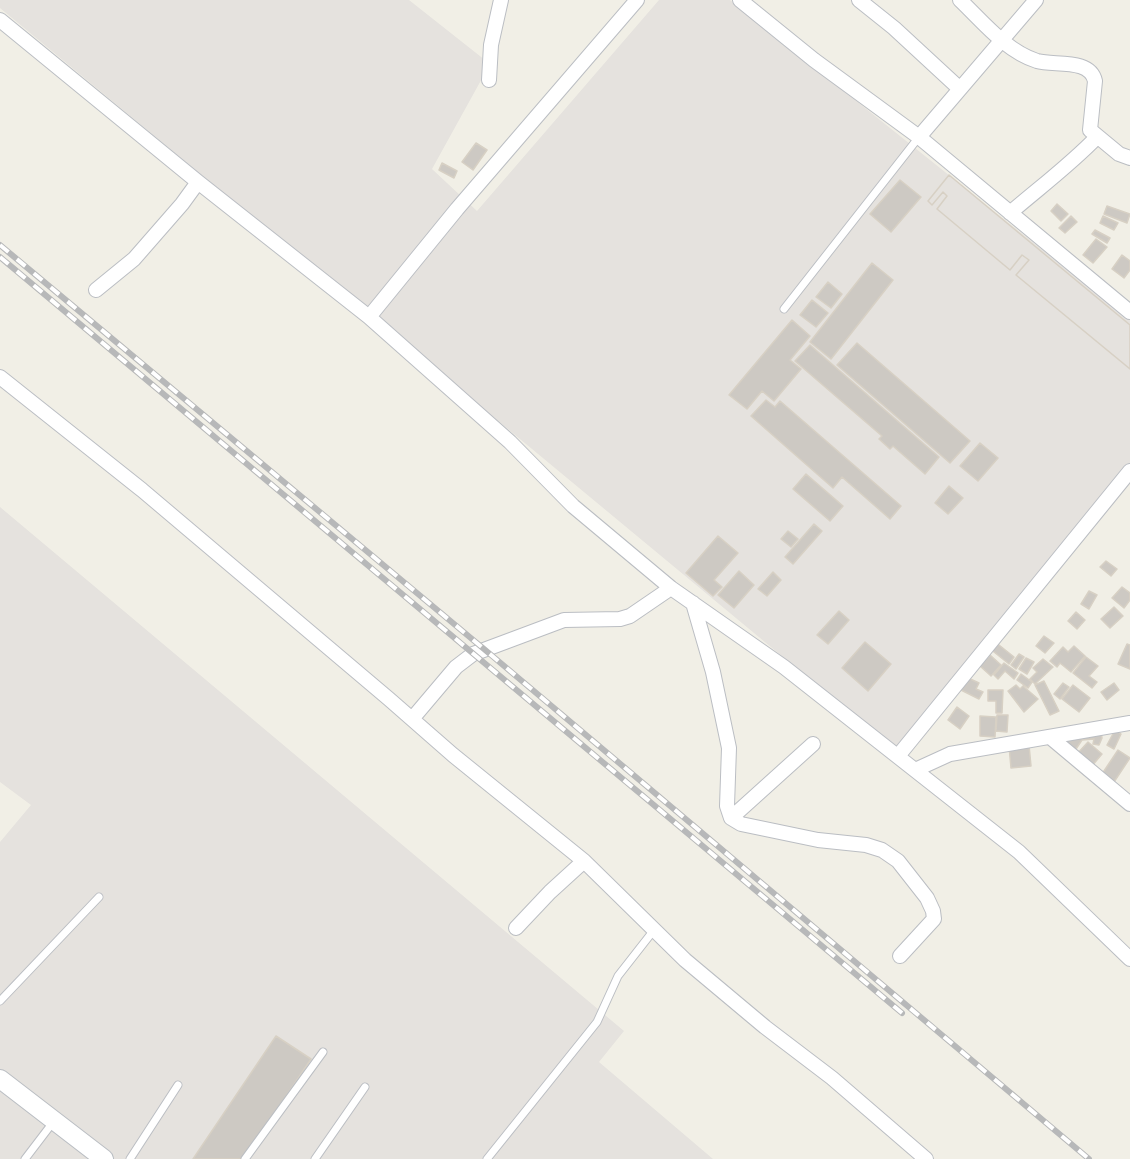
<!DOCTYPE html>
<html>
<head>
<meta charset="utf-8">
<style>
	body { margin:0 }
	canvas { display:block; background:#f1efe6 }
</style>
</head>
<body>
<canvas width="1130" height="1159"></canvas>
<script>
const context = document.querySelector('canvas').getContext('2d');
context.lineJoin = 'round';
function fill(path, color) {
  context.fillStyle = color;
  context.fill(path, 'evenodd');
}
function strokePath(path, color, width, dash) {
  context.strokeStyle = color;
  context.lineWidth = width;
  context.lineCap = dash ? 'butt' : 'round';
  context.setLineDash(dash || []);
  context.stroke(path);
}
fill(new Path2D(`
	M 0,0 L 409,0 L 490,64 L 432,169 L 477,211 L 659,0 L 730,0 L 1130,320 L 1130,476 L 900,754 L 0,8 Z
	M 0,507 L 624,1031 L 599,1062 L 713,1159 L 0,1159 L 0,842 L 31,805 L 0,782 Z`), '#e5e2de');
const building = new Path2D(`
	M 476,143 L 487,150 L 473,170 L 462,162 Z
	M 442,163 L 457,171 L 454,178 L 439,170 Z
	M 949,175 L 1130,325 L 1130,369 L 1016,275 L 1029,260 L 1022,255 L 1010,270 L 937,209 L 947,196 L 943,192 L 932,205 L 928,201 Z
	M 949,175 L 1130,325 L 1130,369 L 1016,275 L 1029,260 L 1022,255 L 1010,270 L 937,209 L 947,196 L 943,192 L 932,205 L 928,201 Z
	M 900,180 L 921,197 L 891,232 L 870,214 Z
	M 1057,204 L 1068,214 L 1061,221 L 1051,211 Z
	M 1107,206 L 1130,214 L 1127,223 L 1104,214 Z
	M 1071,216 L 1077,222 L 1065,233 L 1059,228 Z
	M 1103,216 L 1118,223 L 1114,230 L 1100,223 Z
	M 1095,230 L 1110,238 L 1107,243 L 1092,234 Z
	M 1096,239 L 1107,247 L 1093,263 L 1083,255 Z
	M 1122,255 L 1130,261 L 1130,270 L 1124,278 L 1112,269 Z
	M 872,263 L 893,280 L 831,359 L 810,342 Z
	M 828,282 L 842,294 L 831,308 L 816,297 Z
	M 812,300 L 828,313 L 816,327 L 800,315 Z
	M 792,320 L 810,336 L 790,360 L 801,369 L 774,401 L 762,391 L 747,409 L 729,395 Z
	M 857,343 L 970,441 L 950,463 L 837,365 Z
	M 810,345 L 939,457 L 925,474 L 893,446 L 890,449 L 879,439 L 882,436 L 795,361 Z
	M 766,400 L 775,407 L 780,401 L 901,506 L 890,519 L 842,477 L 833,488 L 751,416 Z
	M 980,443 L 998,458 L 978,481 L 960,466 Z
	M 806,474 L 843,506 L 830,521 L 793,489 Z
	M 949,486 L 963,498 L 948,514 L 935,503 Z
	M 814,524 L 822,531 L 793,564 L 785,557 Z
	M 788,531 L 798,539 L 791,547 L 781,539 Z
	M 718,536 L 738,553 L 714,580 L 722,587 L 713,596 L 686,573 Z
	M 1106,561 L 1117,569 L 1111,576 L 1100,567 Z
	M 739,571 L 754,585 L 734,608 L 718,595 Z
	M 773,572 L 781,580 L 767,596 L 758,589 Z
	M 1122,587 L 1130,593 L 1130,600 L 1124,608 L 1112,598 Z
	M 1089,591 L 1097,595 L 1089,609 L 1081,604 Z
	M 1114,607 L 1123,616 L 1110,628 L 1101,619 Z
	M 839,611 L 849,620 L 828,644 L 817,635 Z
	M 1076,612 L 1085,620 L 1077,629 L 1068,621 Z
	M 1044,636 L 1054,643 L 1045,653 L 1036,646 Z
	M 994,641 L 1014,657 L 1009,664 L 989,648 Z
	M 865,642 L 891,664 L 868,691 L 842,668 Z
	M 1127,644 L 1130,645 L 1130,669 L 1118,664 Z
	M 1074,646 L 1085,656 L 1071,672 L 1060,663 L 1057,667 L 1050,661 L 1063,647 L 1068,652 Z
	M 1019,654 L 1024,657 L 1016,669 L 1011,665 Z
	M 990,655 L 1001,665 L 991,676 L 980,666 Z
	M 1086,657 L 1098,666 L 1089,676 L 1097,682 L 1092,688 L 1073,673 Z
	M 1026,658 L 1034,662 L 1027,674 L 1019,669 Z
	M 1043,659 L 1053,667 L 1035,684 L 1030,679 L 1037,672 L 1033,668 Z
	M 1004,663 L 1018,673 L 1014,679 L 1005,671 L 998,679 L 994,675 Z
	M 1021,674 L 1032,682 L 1028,688 L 1017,680 Z
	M 966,677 L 979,683 L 976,689 L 983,692 L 979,699 L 961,690 Z
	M 1044,681 L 1059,711 L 1050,715 L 1035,685 Z
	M 1063,683 L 1069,687 L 1060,699 L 1054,694 Z
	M 1114,683 L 1119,690 L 1107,700 L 1101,692 Z
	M 1016,685 L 1020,689 L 1023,686 L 1038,699 L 1024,712 L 1008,691 Z
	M 1073,685 L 1090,698 L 1079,712 L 1062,699 Z
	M 988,690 L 1003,690 L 1002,713 L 996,713 L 996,701 L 988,701 Z
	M 957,707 L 969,716 L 960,729 L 948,720 Z
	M 997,715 L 1008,715 L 1007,732 L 996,731 Z
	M 980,716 L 996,717 L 995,737 L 980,736 Z
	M 1115,730 L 1121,734 L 1114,749 L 1107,745 Z
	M 1101,732 L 1102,738 L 1099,745 L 1093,744 L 1094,739 L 1082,740 L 1074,752 L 1061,742 L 1067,735 Z
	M 1088,742 L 1102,754 L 1091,767 L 1076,755 Z
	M 1029,745 L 1031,766 L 1011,768 L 1009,746 Z
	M 1118,750 L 1130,758 L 1114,782 L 1102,774 Z
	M 276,1036 L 311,1059 L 244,1159 L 193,1159 Z`);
fill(building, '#cdc9c3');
strokePath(building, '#d7d0c4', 1.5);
const service = new Path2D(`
	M 784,309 L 919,137
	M 0,1001 L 99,897
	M 25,1159 L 54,1121
	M 130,1159 L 178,1085
	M 245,1159 L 323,1052
	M 315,1159 L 365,1087
	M 487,1159 L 597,1022 L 618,976 L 654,930`);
const minor = new Path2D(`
	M 740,0 L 814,60 L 919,137 L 1130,312
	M 859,0 L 894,28 L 960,89
	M 960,0 C 983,22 1006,51 1037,61 C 1054,66 1090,58 1095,81 L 1090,130 L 1119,154 L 1130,158
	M 0,20 L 198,182 L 369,317 L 510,442 L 573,506 L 671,588 L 784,667 L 1019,852 L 1130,959
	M 489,80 L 491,45 L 501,0
	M 919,137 L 1036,0
	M 1010,213 C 1039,188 1070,165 1097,137
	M 96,290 L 134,259 L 182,204 L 198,182
	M 369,317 L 457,209 L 637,0
	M 0,377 L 142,490 L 389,699 L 453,755 L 584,861 L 685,960 L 765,1027 L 832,1078 L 926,1159
	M 693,603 L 713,672 L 729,748 L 727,806 L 731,818 L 741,824 L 818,840 L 866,845 L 882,850 L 898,861 L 927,898 L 933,911 L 934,919 L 900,956
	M 412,719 L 456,667 L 473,654 L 564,620 L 620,619 L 630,616 L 671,588
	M 1050,737 L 1130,804
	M 898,756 L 1130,471
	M 915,770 L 950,754 L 1130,723
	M 731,818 L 813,744
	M 516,928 L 550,892 L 584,861`);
const secondary = new Path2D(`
	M 0,1079 L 104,1159`);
strokePath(service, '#bbbec3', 9);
strokePath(minor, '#bbbec3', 16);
strokePath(secondary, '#babec3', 20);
strokePath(service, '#fff', 7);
strokePath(minor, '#fff', 14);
strokePath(secondary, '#fff', 18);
const rail = new Path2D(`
	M 0,245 L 484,649 L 1089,1159
	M 0,257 L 902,1013`);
strokePath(rail, '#b7b8b9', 6);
strokePath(rail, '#fff', 4, [11]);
</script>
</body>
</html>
